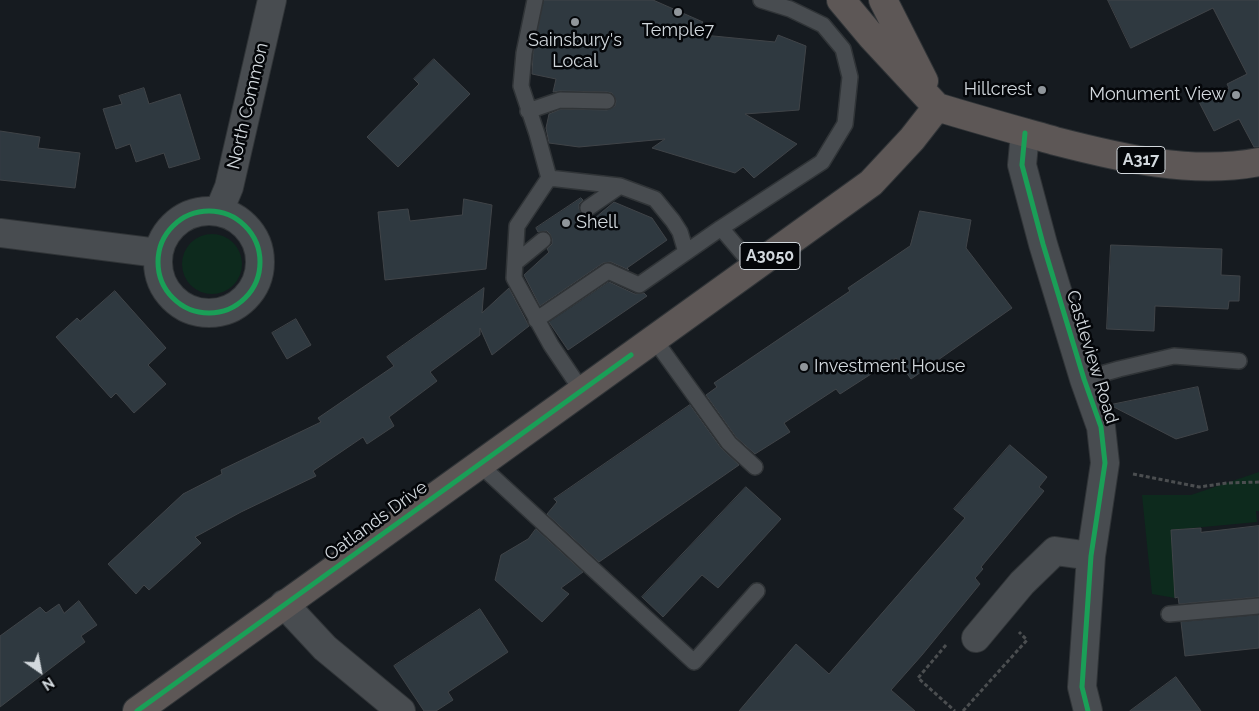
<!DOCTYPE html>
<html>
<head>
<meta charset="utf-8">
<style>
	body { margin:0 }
	#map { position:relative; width:1259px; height:711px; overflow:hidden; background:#161b20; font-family:Raleway,sans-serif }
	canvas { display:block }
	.north { position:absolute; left:15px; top:646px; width:50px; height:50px; -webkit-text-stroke:4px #040609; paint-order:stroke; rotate:147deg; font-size:14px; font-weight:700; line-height:20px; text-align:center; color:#d2d8dd }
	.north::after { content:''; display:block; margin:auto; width:18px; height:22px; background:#d2d8dd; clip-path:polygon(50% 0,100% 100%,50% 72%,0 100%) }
</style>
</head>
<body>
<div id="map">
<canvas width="1259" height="711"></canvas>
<div class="north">N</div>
</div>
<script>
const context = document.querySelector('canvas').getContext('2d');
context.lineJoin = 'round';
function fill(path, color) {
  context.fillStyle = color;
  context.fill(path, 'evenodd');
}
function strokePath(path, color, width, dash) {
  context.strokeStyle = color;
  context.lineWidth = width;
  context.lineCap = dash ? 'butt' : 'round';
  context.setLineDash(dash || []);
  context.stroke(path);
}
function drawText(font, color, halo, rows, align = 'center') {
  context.font = font + ' Raleway,sans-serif';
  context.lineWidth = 5;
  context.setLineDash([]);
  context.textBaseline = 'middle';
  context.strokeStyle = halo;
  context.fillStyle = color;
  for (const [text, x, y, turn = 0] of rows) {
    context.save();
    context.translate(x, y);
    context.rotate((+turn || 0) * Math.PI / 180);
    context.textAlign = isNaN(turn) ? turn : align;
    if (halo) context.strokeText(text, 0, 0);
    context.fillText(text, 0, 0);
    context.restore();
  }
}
fill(new Path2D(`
	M182 264a30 30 0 1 1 60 0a30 30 0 1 1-60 0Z
	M 1259,472 L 1259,511 L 1256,511 L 1257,522 L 1171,530 L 1175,598 L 1152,594 L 1142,495 L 1191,495 Z`), '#0d2a1d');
const building = new Path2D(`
	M 544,0 L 653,0 L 703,22 L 693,34 L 775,42 L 778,35 L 806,46 L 799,110 L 745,114 L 797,144 L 754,178 L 743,167 L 735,173 L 652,148 L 665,139 L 579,147 L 549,143 L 546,128 L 549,114 L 561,109 L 607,110 L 615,106 L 616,101 L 612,93 L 607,92 L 560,91 L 553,92 L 556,79 L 532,74 L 533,54 Z
	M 1108,0 L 1259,0 L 1259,147 L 1254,147 L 1239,119 L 1214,131 L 1199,102 L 1229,88 L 1227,84 L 1247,74 L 1213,8 L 1131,48 Z
	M 434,59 L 470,94 L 398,167 L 367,137 L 419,84 L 414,79 Z
	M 144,88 L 149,104 L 180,94 L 200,159 L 169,168 L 164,153 L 136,162 L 130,144 L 116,149 L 103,109 L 122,104 L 119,96 Z
	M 0,131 L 40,137 L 38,148 L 80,153 L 75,188 L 0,180 Z
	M 581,198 L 583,200 L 579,204 L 579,209 L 584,216 L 588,217 L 593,216 L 595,218 L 614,202 L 652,218 L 667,240 L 627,268 L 629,270 L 611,262 L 603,263 L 540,306 L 524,275 L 549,252 L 547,249 L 552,244 L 552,239 L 550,234 L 547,231 L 538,232 L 536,228 Z
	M 464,199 L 492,205 L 486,269 L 385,280 L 378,212 L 408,209 L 410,221 L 462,215 Z
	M 920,211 L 971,220 L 966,248 L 1012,308 L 911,379 L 896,358 L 840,394 L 836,389 L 784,423 L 790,432 L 755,454 L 736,437 L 706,395 L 717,387 L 714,383 L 850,291 L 848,288 L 910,246 Z
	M 1111,245 L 1222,249 L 1221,275 L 1240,276 L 1239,301 L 1229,301 L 1228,309 L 1155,306 L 1154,331 L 1107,329 Z
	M 609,282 L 635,294 L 644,293 L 647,296 L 568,350 L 549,322 Z
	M 484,288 L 482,313 L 509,288 L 529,326 L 492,355 L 480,328 L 480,335 L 430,372 L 437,381 L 389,417 L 394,426 L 367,444 L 363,437 L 313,471 L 316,476 L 241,512 L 195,537 L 201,543 L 149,590 L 144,585 L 136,594 L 108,564 L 183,494 L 222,474 L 221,470 L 321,422 L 318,418 L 394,366 L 387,357 Z
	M 115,291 L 166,348 L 148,365 L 166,384 L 134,413 L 116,393 L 111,398 L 56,337 L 77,318 L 80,321 Z
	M 296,319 L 311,345 L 287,359 L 272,333 Z
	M 1198,387 L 1208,430 L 1176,439 L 1110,405 Z
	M 690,405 L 721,448 L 739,465 L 599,562 L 547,514 L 557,502 L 554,499 Z
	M 1010,445 L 1047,477 L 1039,487 L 1044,491 L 981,567 L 983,569 L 975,578 L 980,584 L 922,655 L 891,690 L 915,711 L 739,711 L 796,644 L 829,674 L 965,518 L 954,509 Z
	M 746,487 L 781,519 L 718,588 L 702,575 L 663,617 L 642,597 Z
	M 1259,526 L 1259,597 L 1179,604 L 1178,597 L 1175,598 L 1171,530 L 1201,528 L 1201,532 Z
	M 536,529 L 583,572 L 561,588 L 569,594 L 542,622 L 495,580 L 501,555 L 528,539 Z
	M 79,601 L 97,625 L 81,636 L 85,642 L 0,707 L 0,636 L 40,607 L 46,613 L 59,604 L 64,613 Z
	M 480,609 L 508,652 L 448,692 L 453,700 L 436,711 L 424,711 L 394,666 Z
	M 1259,615 L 1259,648 L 1185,656 L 1181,622 Z
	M 1176,677 L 1201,711 L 1130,711 Z`);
fill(building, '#2f3940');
strokePath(building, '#404448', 1);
const lane = new Path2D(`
	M 535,0 L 524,53 L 521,86 L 537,134 L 549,178 L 517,226 L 514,278 L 551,345 L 582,391
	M 528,111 L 560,100 L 607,101
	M 549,178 L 620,186 L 655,199 L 673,221 L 680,232 L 686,252
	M 588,208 L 620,186
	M 721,228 L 754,267
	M 515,263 L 543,240
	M 536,320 L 608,271 L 639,285 L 721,228 L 822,162 L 845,124 L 850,77 L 843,49 L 823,25 L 790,9 L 761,0
	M 654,339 L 729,443 L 755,467
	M 1084,379 L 1119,369 L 1174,356 L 1239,361
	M 479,464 L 694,662 L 757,591
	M 1169,614 L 1259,606`);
const street = new Path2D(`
	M 1025,133 L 1022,165 L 1043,244 L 1084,379 L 1101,427 L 1105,463 L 1091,556 L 1082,687 L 1088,711
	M158 262a51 51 0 1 1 102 0a51 51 0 1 1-102 0Z
	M 219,211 L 229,187 L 272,0
	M 0,233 L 158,253
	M 284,604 L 325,648 L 401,711
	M 976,638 L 1022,583 L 1055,551 L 1091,556`);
const primary = new Path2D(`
	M 841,0 L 872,37 L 937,107
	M 883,0 L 924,81
	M 937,107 C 976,119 1016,130 1055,141 C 1121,158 1191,175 1259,162
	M 137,711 L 871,183 L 912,139 L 937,107`);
strokePath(lane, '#303437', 18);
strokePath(street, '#303437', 30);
strokePath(primary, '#303437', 30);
strokePath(new Path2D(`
	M 1133,474 L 1199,487 L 1227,483 L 1259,482
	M 946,645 L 918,678 L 955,711
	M 963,711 L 1027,640 L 1019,632`), '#4b4e50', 3, [4, 2.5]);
strokePath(lane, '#484c50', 15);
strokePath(street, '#484c50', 28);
strokePath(primary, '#5d5756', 28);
strokePath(new Path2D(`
	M 1025,133 L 1022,165 L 1043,244 L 1084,379 L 1101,427 L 1105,463 L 1091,556 L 1082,687 L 1088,711
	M158 262a51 51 0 1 1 102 0a51 51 0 1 1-102 0Z
	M 137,711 L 631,355`), '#1a9f57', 5);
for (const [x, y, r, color] of [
	[678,12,5,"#90969b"],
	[575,22,5,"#90969b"],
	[1042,90,5,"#90969b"],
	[1236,95,5,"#90969b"],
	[566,223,5,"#90969b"],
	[804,367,5,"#90969b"]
]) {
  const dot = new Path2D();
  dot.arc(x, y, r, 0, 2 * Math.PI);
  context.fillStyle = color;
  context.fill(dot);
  strokePath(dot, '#040609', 2);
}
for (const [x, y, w] of [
	[1141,160,48],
	[770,256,60]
]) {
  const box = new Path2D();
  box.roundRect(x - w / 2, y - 13.5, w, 27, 4);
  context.fillStyle = '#040609';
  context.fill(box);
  strokePath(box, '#d2d8dd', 1);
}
drawText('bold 16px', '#d2d8dd', null, [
	["A317",1141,160],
	["A3050",770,256]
]);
drawText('18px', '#d2d8dd', '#040609', [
	["Temple7",678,31],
	["Sainsbury's",575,41],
	["Local",575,62],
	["Hillcrest",1032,90,"right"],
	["Monument View",1226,95,"right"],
	["Shell",576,223,"left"],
	["Investment House",814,367,"left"]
]);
drawText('18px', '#d2d8dd', '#040609', [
	["North Common",248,106,-77],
	["Castleview Road",1092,357,73],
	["Oatlands Drive",376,521,-36]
]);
</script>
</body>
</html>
